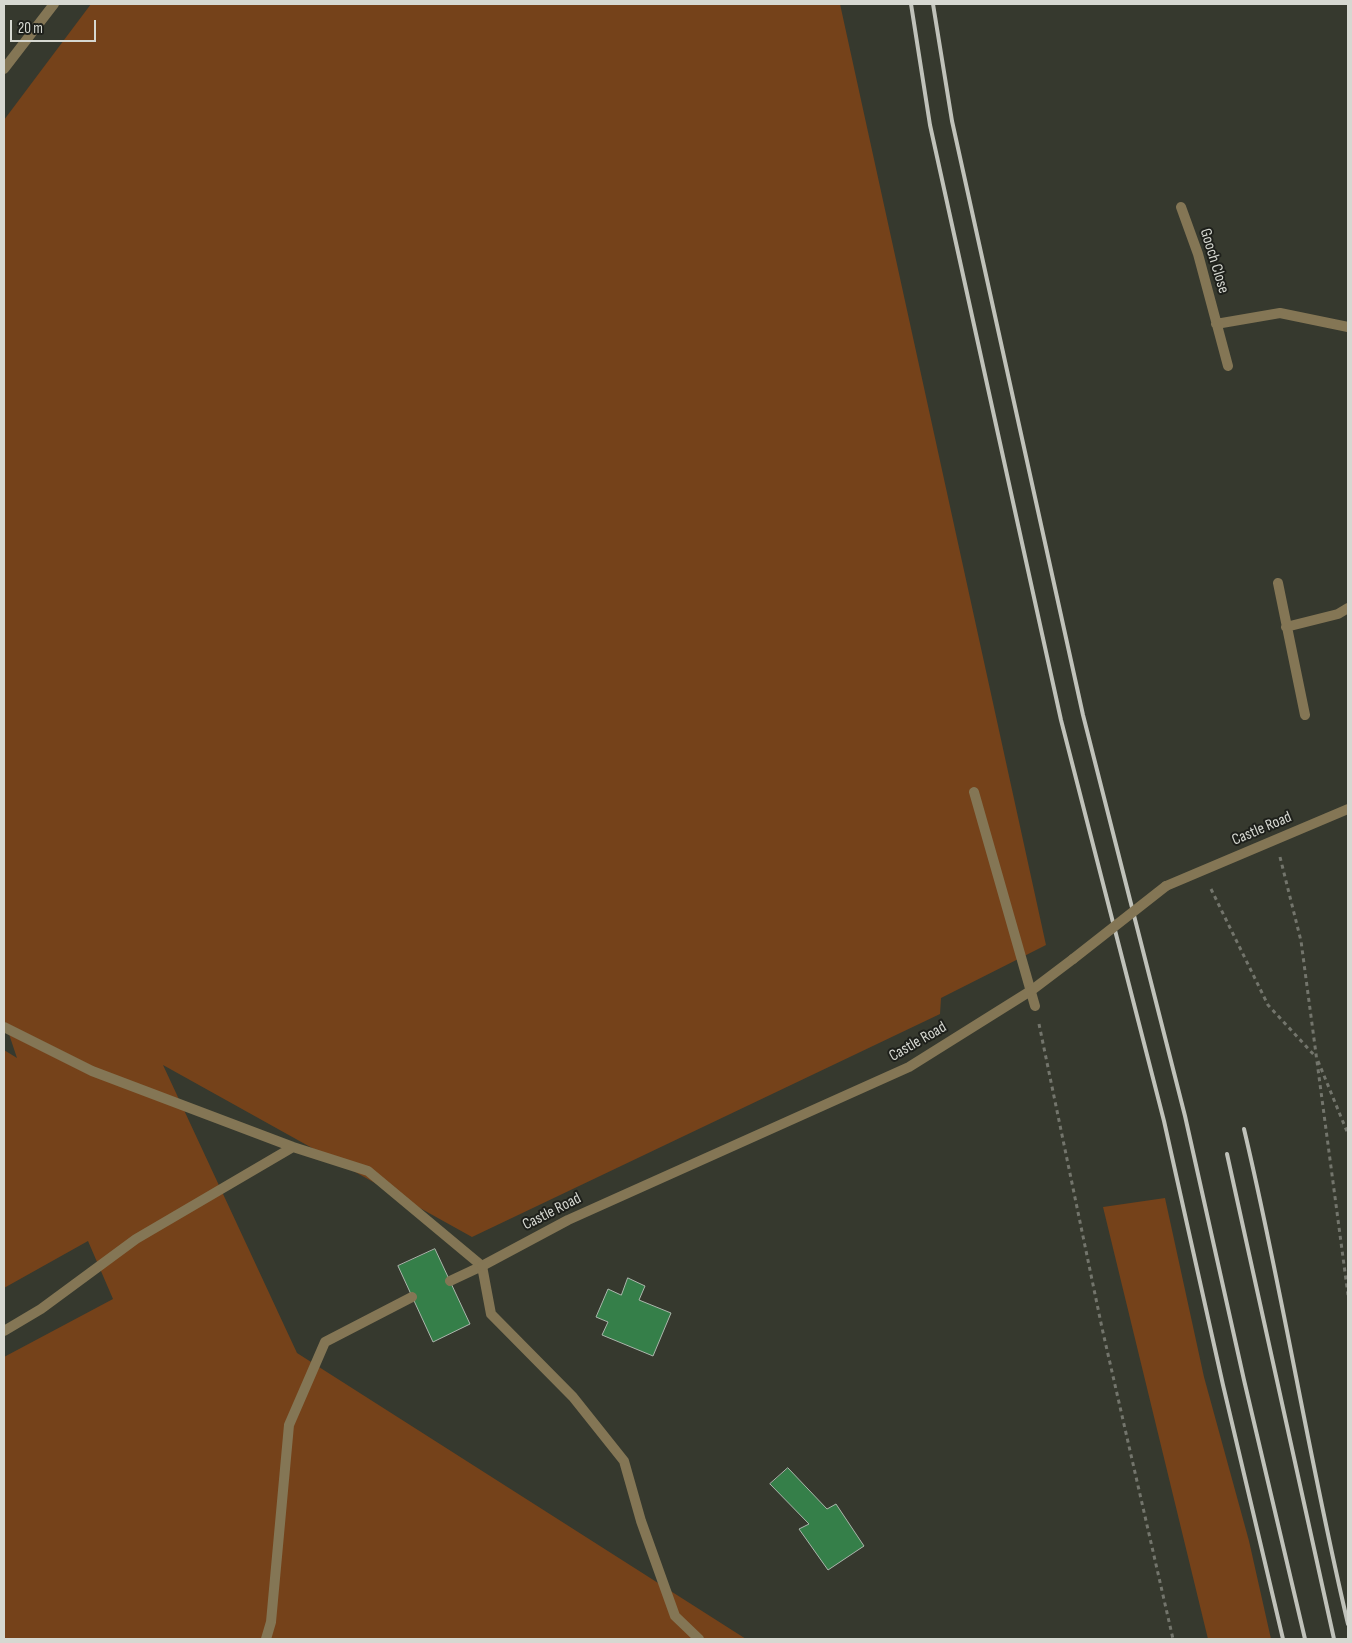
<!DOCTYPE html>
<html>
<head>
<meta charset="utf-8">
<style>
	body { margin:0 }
	#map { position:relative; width:1352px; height:1643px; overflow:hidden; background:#36392e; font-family:"Sofia Sans Condensed",sans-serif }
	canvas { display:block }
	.frame { position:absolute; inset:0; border:5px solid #d6d8d1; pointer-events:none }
	.scale { position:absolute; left:10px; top:20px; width:86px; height:22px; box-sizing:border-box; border:2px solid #d6d8d1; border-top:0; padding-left:6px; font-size:15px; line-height:18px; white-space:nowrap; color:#d6d8d1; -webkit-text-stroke:4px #1e201b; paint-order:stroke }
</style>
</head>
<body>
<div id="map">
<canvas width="1352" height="1643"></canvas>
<div class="frame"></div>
<div class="scale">20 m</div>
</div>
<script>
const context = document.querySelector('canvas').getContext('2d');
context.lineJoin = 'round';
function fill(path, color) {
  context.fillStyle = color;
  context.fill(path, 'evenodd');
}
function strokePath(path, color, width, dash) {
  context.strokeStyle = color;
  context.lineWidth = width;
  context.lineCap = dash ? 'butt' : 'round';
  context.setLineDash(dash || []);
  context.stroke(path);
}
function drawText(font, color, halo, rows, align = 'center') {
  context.font = font + ' "Sofia Sans Condensed",sans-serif';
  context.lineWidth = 4;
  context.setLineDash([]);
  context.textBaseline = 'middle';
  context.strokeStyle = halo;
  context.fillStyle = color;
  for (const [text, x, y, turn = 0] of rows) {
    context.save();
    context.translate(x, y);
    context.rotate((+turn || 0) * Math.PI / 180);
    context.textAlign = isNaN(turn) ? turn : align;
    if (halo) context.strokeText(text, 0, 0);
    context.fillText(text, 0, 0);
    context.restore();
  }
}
fill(new Path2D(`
	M 91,4 L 840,4 L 1046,945 L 941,998 L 940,1014 L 472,1237 L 163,1065 L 297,1353 L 746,1639 L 4,1639 L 4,1357 L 113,1299 L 88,1241 L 4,1288 L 4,1050 L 17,1058 L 4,1019 L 4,120 Z
	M 1165,1198 L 1204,1377 L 1249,1541 L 1271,1639 L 1208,1639 L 1103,1207 Z`), '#75421a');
const building = new Path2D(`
	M 435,1249 L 470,1324 L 433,1342 L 398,1266 Z
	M 628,1278 L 645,1286 L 639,1300 L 671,1313 L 653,1356 L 602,1335 L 608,1322 L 596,1317 L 608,1289 L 621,1295 Z
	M 788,1468 L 827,1509 L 836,1504 L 864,1546 L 828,1570 L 799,1529 L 809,1524 L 770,1484 Z`);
fill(building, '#357f49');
strokePath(building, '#abb6ac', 1);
strokePath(new Path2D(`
	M 1280,857 L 1301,941 L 1348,1295
	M 1211,889 L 1268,1005 L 1315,1056
	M 1039,1024 L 1102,1328 L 1173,1639
	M 1318,1061 L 1348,1134`), '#73756c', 3, [4, 4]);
strokePath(new Path2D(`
	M 4,69 L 54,4
	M 974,792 L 1035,1006
	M 4,1027 L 92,1071 L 293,1147 L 368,1171 L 482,1266 L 491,1314 L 573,1397 L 624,1461 L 641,1521 L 675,1616 L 699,1639
	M 450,1281 L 482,1266
	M 4,1331 L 41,1309 L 136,1239 L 293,1147
	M 266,1639 L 271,1622 L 289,1425 L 325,1342 L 412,1297`), '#847655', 10);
strokePath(new Path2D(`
	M 1181,207 L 1198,254 L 1228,366
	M 1216,324 L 1280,313 L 1348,327
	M 1278,583 L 1305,715
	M 1286,627 L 1338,614 L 1348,608
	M 1166,886 L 1348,809
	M 482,1266 L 568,1220 L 909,1067 L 1032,990 L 1073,959`), '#847655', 10);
strokePath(new Path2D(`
	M 911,4 L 930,125 L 1061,720 L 1164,1121 L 1223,1385 L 1283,1639
	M 933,4 L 952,121 L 1083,715 L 1185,1116 L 1244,1380 L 1305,1639
	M 1244,1129 C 1283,1293 1309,1460 1348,1624
	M 1227,1154 L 1334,1639`), '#c0c2ba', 4);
strokePath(new Path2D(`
	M 1073,959 L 1166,886`), '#847655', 10);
drawText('16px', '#d6d8d1', '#1e201b', [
	["Gooch Close",1214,261,73],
	["Castle Road",1262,829,-23],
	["Castle Road",918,1042,-30],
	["Castle Road",552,1212,-27]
]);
</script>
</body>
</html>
